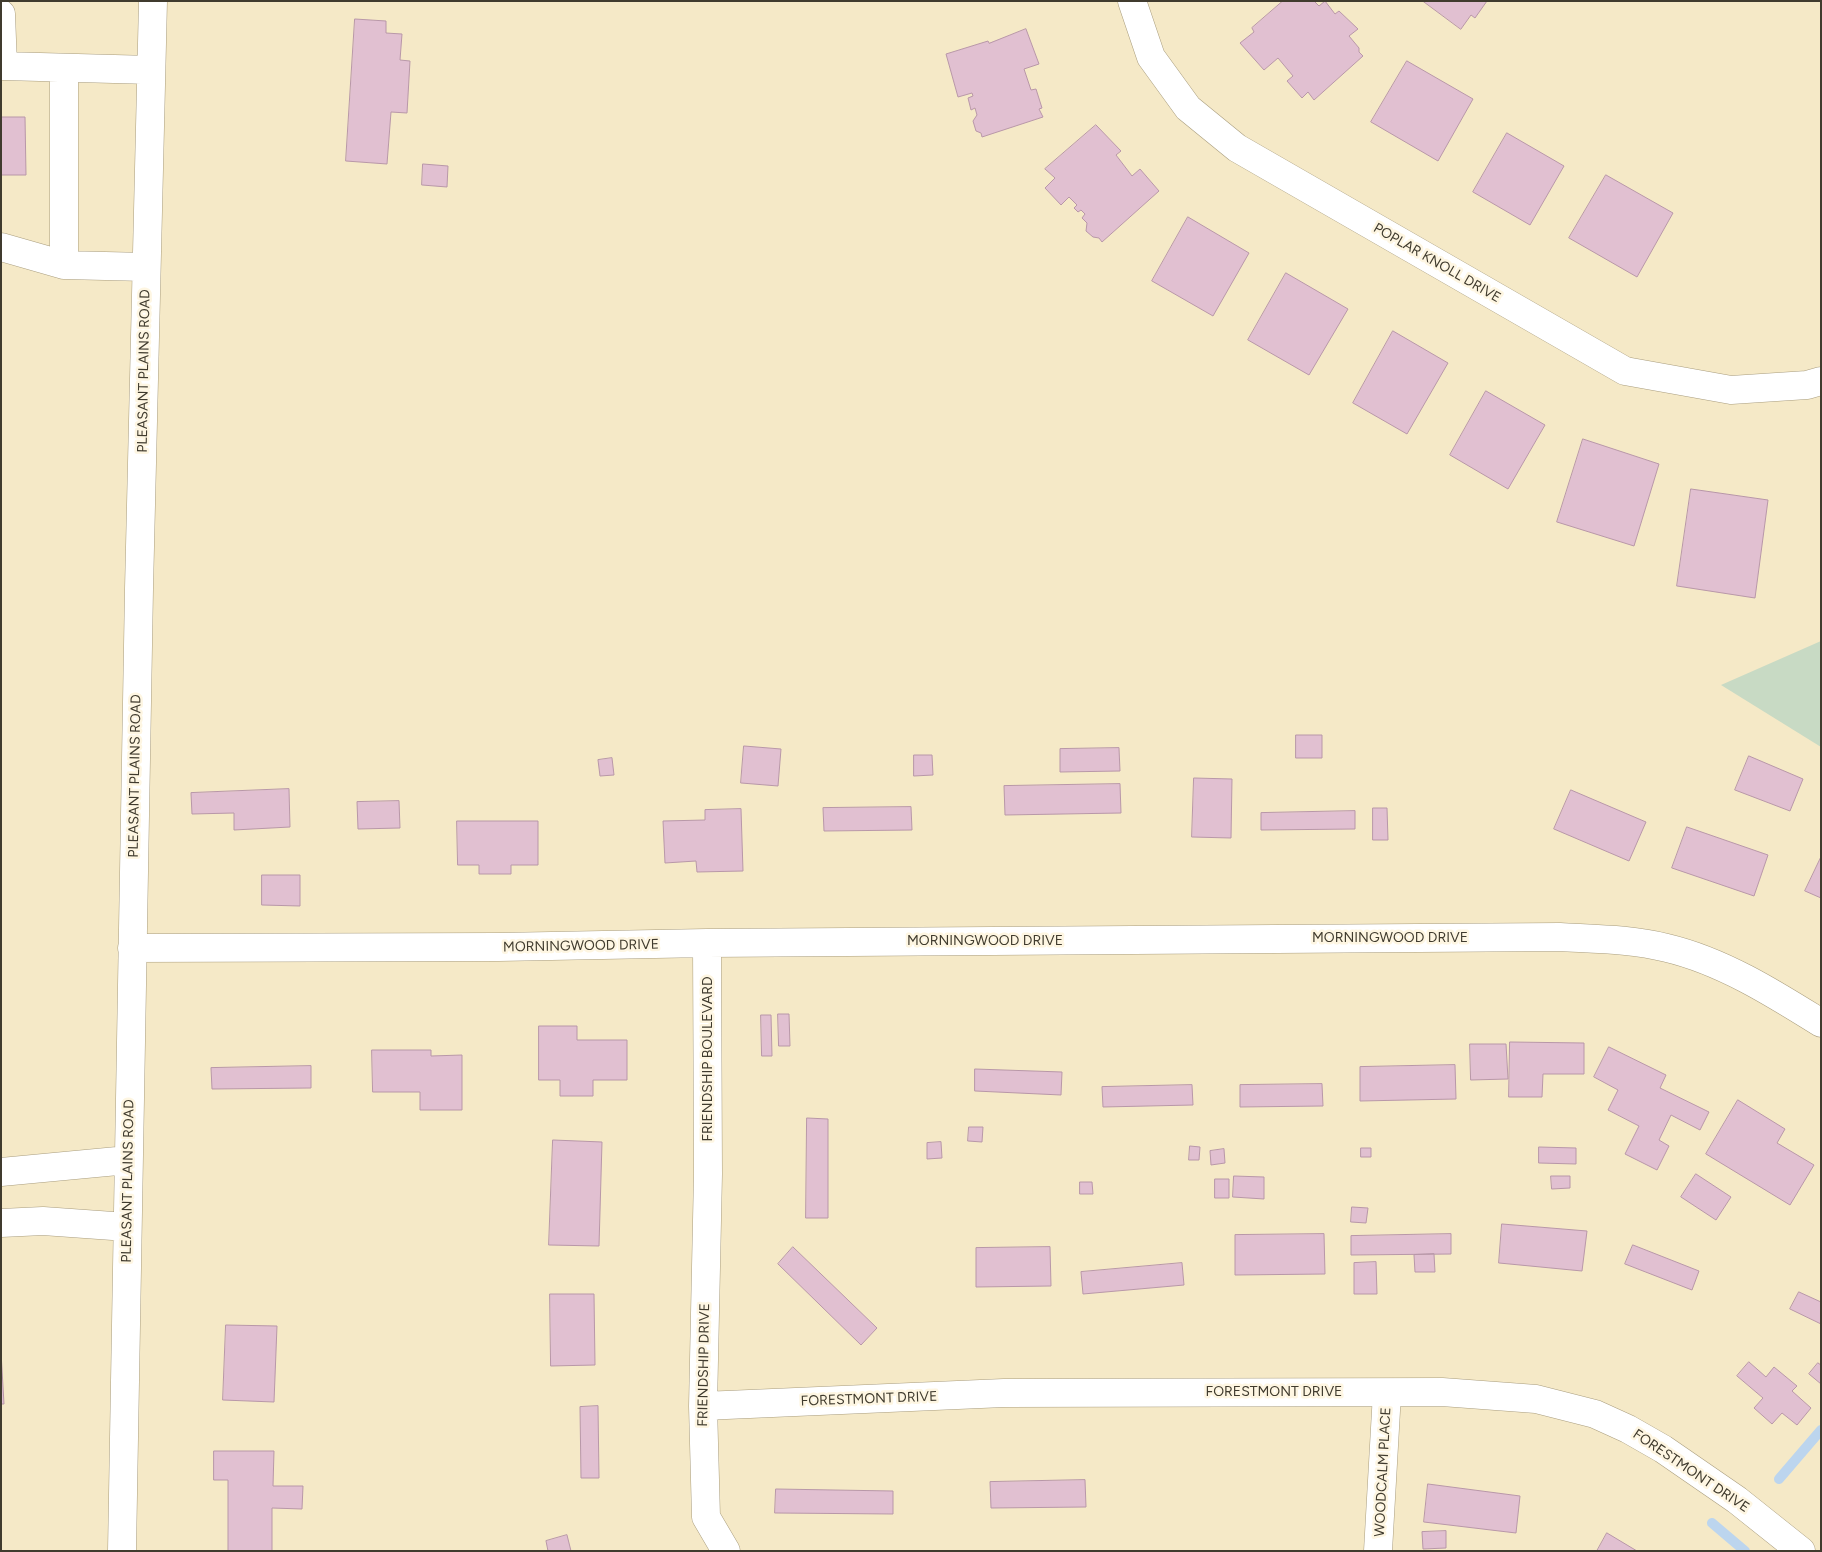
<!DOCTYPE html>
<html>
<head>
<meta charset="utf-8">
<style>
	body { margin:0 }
	#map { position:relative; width:1822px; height:1552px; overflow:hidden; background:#f5e9c7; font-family:Figtree,sans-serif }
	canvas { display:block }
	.frame { position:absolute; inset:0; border:2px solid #403b2e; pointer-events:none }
</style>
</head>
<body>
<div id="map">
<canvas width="1822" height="1552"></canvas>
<div class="frame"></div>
</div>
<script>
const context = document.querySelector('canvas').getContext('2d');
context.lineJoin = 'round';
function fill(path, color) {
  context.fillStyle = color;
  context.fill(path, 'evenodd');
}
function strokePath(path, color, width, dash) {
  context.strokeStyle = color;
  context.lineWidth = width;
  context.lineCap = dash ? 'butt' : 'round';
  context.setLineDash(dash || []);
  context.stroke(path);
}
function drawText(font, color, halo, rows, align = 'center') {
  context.font = font + ' Figtree,sans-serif';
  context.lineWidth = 5;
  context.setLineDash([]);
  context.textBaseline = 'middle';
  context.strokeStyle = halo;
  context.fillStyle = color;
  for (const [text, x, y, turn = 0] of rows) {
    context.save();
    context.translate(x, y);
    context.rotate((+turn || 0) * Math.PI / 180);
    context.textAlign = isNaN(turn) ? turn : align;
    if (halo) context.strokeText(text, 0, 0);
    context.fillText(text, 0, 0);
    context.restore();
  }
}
fill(new Path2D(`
	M 1821,641 L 1821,747 L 1721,685 Z`), '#c8dac4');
strokePath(new Path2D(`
	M 1779,1479 L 1821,1430
	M 1712,1523 L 1745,1551`), '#bcd5ee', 10);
const building = new Path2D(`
	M 1283,1 L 1314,1 L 1319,6 L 1325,1 L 1335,14 L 1339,11 L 1358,29 L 1349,36 L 1359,48 L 1359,52 L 1363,56 L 1314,100 L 1308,92 L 1302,98 L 1287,81 L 1293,76 L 1278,58 L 1264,70 L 1240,43 L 1254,32 L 1252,28 Z
	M 1423,1 L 1487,1 L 1475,18 L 1471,15 L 1461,29 Z
	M 355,19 L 386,21 L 386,33 L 402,34 L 400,60 L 410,61 L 407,113 L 391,112 L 387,164 L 346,161 Z
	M 1026,29 L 1039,64 L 1024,69 L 1031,90 L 1036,89 L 1042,108 L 1039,109 L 1043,117 L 982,137 L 981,133 L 976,131 L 973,121 L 977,115 L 975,108 L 971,110 L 968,98 L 973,96 L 972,93 L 958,97 L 946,54 L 988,41 L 989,43 Z
	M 1407,61 L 1473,99 L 1438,161 L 1371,122 Z
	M 1,117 L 25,117 L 26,175 L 1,175 Z
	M 1096,125 L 1121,151 L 1116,155 L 1132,176 L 1140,169 L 1159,191 L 1102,242 L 1099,238 L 1093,237 L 1086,231 L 1087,223 L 1082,218 L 1085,214 L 1081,210 L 1078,212 L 1074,208 L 1077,205 L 1069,197 L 1061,205 L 1045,188 L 1055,178 L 1045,169 Z
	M 1507,133 L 1564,166 L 1530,225 L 1473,192 Z
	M 423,164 L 448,166 L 447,187 L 422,185 Z
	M 1606,175 L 1673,213 L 1637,277 L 1569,238 Z
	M 1188,217 L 1249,253 L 1213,316 L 1152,281 Z
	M 1286,273 L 1348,309 L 1309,375 L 1248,340 Z
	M 1393,331 L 1448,363 L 1407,434 L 1353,403 Z
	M 1486,391 L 1545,425 L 1508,489 L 1450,455 Z
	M 1583,439 L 1659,464 L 1634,546 L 1557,522 Z
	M 1691,489 L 1768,500 L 1755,598 L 1677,586 Z
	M 1296,735 L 1322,735 L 1322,758 L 1296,758 Z
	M 744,746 L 781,749 L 778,786 L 741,783 Z
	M 1119,748 L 1120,771 L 1060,772 L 1060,749 Z
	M 914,755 L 932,755 L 933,775 L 914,776 Z
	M 1749,756 L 1803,779 L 1790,811 L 1735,790 Z
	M 612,758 L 614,775 L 600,776 L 598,760 Z
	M 1194,778 L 1232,779 L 1231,838 L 1192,837 Z
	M 1120,784 L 1121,813 L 1005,815 L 1004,786 Z
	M 289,789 L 290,827 L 234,830 L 234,813 L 192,814 L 191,793 Z
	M 1571,790 L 1646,822 L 1629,861 L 1554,829 Z
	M 399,801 L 400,828 L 358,829 L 357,802 Z
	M 911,807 L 912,830 L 824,831 L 823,808 Z
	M 1373,808 L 1387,808 L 1388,840 L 1373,840 Z
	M 741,809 L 743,871 L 697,872 L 696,861 L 665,863 L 663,821 L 705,820 L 705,810 Z
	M 1355,811 L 1355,829 L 1261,830 L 1261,813 Z
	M 457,821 L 538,821 L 538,865 L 511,865 L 511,874 L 479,874 L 479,865 L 458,865 Z
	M 1687,827 L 1768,855 L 1754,896 L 1672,868 Z
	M 1821,857 L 1821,898 L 1805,891 Z
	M 262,875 L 300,875 L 300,906 L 262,905 Z
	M 778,1014 L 789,1014 L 790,1046 L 779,1046 Z
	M 761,1015 L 771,1015 L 772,1056 L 762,1056 Z
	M 539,1026 L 577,1026 L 577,1040 L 627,1040 L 627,1080 L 593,1080 L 593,1096 L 560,1096 L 560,1080 L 539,1080 Z
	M 1510,1042 L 1584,1043 L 1584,1074 L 1543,1074 L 1542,1097 L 1509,1097 Z
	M 1470,1044 L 1506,1044 L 1508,1079 L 1471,1080 Z
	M 1609,1047 L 1666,1075 L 1660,1088 L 1709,1112 L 1700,1130 L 1671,1115 L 1659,1140 L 1669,1146 L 1657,1170 L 1625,1154 L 1639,1126 L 1608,1110 L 1618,1090 L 1594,1077 Z
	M 372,1050 L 431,1050 L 431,1056 L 462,1055 L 462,1110 L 420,1110 L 420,1092 L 373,1092 Z
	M 1455,1065 L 1456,1099 L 1360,1101 L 1360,1067 Z
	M 311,1066 L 311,1088 L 212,1089 L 211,1068 Z
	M 975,1069 L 1062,1072 L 1061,1095 L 975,1091 Z
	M 1322,1084 L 1323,1106 L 1240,1107 L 1240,1085 Z
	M 1192,1085 L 1193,1105 L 1103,1107 L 1102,1087 Z
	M 1738,1100 L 1785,1129 L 1777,1143 L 1814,1165 L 1790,1205 L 1706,1154 Z
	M 807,1118 L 828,1119 L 828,1218 L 806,1218 Z
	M 969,1127 L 983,1127 L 982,1142 L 968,1141 Z
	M 553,1140 L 602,1142 L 599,1246 L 549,1245 Z
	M 941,1142 L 942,1158 L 927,1159 L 927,1143 Z
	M 1190,1146 L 1200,1147 L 1199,1160 L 1189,1160 Z
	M 1539,1147 L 1576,1148 L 1576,1164 L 1539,1163 Z
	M 1361,1148 L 1371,1148 L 1371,1157 L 1361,1157 Z
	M 1224,1149 L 1225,1163 L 1211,1165 L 1210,1151 Z
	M 1696,1174 L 1731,1197 L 1716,1220 L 1681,1197 Z
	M 1234,1176 L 1264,1177 L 1264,1199 L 1233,1197 Z
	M 1551,1176 L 1570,1176 L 1570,1188 L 1552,1189 Z
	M 1215,1179 L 1229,1179 L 1229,1198 L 1215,1198 Z
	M 1080,1182 L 1092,1182 L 1093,1194 L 1080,1194 Z
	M 1352,1207 L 1368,1208 L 1366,1223 L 1351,1222 Z
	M 1502,1224 L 1587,1231 L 1582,1271 L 1499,1263 Z
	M 1324,1234 L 1325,1274 L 1235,1275 L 1235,1235 Z
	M 1451,1234 L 1451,1254 L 1351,1255 L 1351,1236 Z
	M 1633,1245 L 1699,1271 L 1692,1290 L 1625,1264 Z
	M 793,1247 L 877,1328 L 861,1345 L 778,1264 Z
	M 1050,1247 L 1051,1286 L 976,1287 L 976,1248 Z
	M 1434,1254 L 1435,1272 L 1415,1272 L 1414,1255 Z
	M 1376,1262 L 1377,1294 L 1354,1294 L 1354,1263 Z
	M 1182,1263 L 1184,1285 L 1083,1294 L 1081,1272 Z
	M 1799,1292 L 1821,1302 L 1821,1324 L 1790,1309 Z
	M 550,1294 L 594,1294 L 595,1365 L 551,1366 Z
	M 226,1325 L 277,1326 L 274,1402 L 223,1400 Z
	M 1,1352 L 4,1404 L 1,1404 Z
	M 1749,1362 L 1766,1377 L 1774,1367 L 1797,1386 L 1792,1391 L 1811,1408 L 1797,1425 L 1782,1413 L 1772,1424 L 1754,1408 L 1763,1398 L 1737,1376 Z
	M 1818,1363 L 1821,1365 L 1821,1384 L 1809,1374 Z
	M 598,1406 L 599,1478 L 581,1478 L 580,1407 Z
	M 214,1451 L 274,1451 L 273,1486 L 303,1486 L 302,1509 L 272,1508 L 272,1551 L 228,1551 L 228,1480 L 214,1480 Z
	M 1085,1480 L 1086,1507 L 991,1508 L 990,1482 Z
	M 1428,1484 L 1520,1496 L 1516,1533 L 1424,1522 Z
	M 776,1489 L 893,1491 L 893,1514 L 775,1513 Z
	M 1446,1531 L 1446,1548 L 1423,1549 L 1422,1532 Z
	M 1607,1533 L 1637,1551 L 1597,1551 Z
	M 567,1535 L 571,1551 L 548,1551 L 546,1541 Z`);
fill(building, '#e1c0d1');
strokePath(building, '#b897a8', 1);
const minor = new Path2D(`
	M 1132,1 L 1151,57 L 1188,108 L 1237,148 L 1625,371 L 1731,390 L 1807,385 L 1821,381
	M 1,14 L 3,66 L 151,70
	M 64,68 L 64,265 L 146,267
	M 1,247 L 64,265
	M 707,943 L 708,1174 L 703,1406 L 706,1517 L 726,1551
	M 132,948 L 499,947 L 707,943 L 1560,937 C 1596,939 1632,939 1667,948 C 1722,961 1773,993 1821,1023
	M 1,1172 L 128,1160
	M 1,1223 L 43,1221 L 127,1227
	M 703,1406 L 1004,1393 L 1442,1392 L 1536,1399 L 1595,1414 L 1628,1429 L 1663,1449 L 1737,1500 L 1801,1551
	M 122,1551 L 139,589 L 153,1
	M 1378,1551 L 1387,1393`);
strokePath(minor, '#a99d7e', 29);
strokePath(minor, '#fff', 28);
drawText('14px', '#403b2e', '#fef6e2', [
	["POPLAR KNOLL DRIVE",1437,263,30],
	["PLEASANT PLAINS ROAD",144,371,-89],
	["PLEASANT PLAINS ROAD",135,776,-89],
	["MORNINGWOOD DRIVE",1390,938],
	["MORNINGWOOD DRIVE",985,941],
	["MORNINGWOOD DRIVE",581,946,-1],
	["FRIENDSHIP BOULEVARD",708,1059,-90],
	["PLEASANT PLAINS ROAD",128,1181,-89],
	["FRIENDSHIP DRIVE",704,1365,-89],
	["FORESTMONT DRIVE",1274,1392],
	["FORESTMONT DRIVE",869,1399,-2],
	["FORESTMONT DRIVE",1691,1471,34],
	["WOODCALM PLACE",1383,1472,-87]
]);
</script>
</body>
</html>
